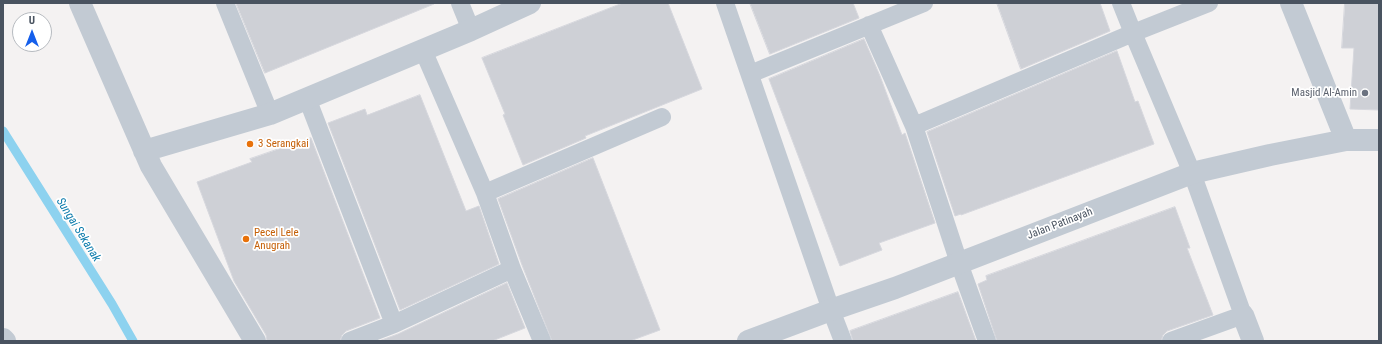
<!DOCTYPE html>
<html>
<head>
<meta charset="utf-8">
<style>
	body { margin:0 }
	#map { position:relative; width:1382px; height:344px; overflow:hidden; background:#f4f2f2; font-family:"Roboto Condensed",sans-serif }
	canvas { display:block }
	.frame { position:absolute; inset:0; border:4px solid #495360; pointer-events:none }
	.north { position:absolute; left:12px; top:12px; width:40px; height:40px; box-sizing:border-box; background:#fff; border:1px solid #b6babf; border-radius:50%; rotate:0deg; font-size:11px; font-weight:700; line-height:16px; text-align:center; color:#495360 }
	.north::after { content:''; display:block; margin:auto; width:14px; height:18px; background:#155feb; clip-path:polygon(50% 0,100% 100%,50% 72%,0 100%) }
</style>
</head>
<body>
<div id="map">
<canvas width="1382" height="344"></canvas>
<div class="frame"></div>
<div class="north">U</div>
</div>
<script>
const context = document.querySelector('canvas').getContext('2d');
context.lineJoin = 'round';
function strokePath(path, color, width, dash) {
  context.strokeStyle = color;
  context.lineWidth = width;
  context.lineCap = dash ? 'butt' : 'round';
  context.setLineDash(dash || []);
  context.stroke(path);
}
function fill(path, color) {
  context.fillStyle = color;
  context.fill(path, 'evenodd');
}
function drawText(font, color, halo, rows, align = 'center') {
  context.font = font + ' "Roboto Condensed",sans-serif';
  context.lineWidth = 3.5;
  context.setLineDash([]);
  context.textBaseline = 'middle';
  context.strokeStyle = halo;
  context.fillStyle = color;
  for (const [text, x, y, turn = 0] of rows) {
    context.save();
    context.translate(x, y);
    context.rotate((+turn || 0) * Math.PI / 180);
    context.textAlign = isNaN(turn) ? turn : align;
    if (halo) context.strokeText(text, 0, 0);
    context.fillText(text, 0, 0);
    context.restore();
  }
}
strokePath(new Path2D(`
	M 3,131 L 112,304 L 133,341`), '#8dd2ef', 9);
const building = new Path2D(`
	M 236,3 L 434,3 L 434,4 L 265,73 Z
	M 623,3 L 668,3 L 702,89 L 585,136 L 586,138 L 523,165 L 503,115 L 505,114 L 482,58 Z
	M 750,3 L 853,3 L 859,18 L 770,54 Z
	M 997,3 L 1100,3 L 1110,31 L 1021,69 Z
	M 1345,3 L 1379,3 L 1379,110 L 1350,109 L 1354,48 L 1342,48 Z
	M 864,39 L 880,76 L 902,135 L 905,133 L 935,223 L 879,243 L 882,250 L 840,266 L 769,79 Z
	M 1117,51 L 1135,102 L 1138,101 L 1154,144 L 961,215 L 961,214 L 955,216 L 927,132 Z
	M 420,95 L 466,211 L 479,206 L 499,264 L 400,310 L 328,123 L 365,109 L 367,115 Z
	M 311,138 L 380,318 L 346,331 L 342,335 L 340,341 L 267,341 L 266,335 L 234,281 L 197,182 L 252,162 L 250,159 Z
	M 593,158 L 660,330 L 630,341 L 552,341 L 522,265 L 498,199 Z
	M 1175,207 L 1190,248 L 1187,248 L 1213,315 L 1167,331 L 1163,335 L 1161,341 L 997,341 L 978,284 L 987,280 L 986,276 Z
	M 507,283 L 525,328 L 492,341 L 379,341 L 398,334 Z
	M 958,292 L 976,341 L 853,341 L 850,331 Z`);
fill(building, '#ced0d6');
strokePath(building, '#d6d7dd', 1);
strokePath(new Path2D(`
	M 225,3 L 270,114
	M 460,3 L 471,30
	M 725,3 L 831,310 L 843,341
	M 1121,3 L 1133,33 L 1209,3
	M 869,25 L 914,126 L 959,263 L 987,341
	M 423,50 L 485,193 L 512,269 L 542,341
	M 750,74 L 924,3
	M 307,98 L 394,324
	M 914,126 L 1133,33 L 1192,173 L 1243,315 L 1171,341
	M 485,193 L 662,117
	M 350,341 L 394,324 L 512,269`), '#c2cad3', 18);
strokePath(new Path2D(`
	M 80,3 L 151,166 L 255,341
	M 1291,3 L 1346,140
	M 144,151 L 270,114 L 471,30 L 530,3
	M 1243,315 L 1253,341
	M 748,341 L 831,310 L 895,288 L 1192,173 L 1270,155 L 1346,140 L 1379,140`), '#c2cad3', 22);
strokePath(new Path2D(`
	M 3,339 L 5,341`), '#c2cad3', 22);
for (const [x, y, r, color] of [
	[1365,93,4,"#6b7280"],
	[250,144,4,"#e8710a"],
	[246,239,4,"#e8710a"]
]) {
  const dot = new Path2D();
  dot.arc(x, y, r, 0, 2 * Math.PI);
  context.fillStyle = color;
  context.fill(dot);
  strokePath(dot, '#fff', 1.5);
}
drawText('11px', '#5b616d', '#fff', [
	["Masjid Al-Amin",1357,93]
], 'right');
drawText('11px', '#c56008', '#fff', [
	["3 Serangkai",258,144],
	["Pecel Lele",254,233],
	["Anugrah",254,246]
], 'left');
drawText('11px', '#495360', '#fff', [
	["Jalan Patinayah",1060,224,-21]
]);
drawText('italic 12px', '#097aab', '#fff', [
	["Sungai Sekanak",78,230,58]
]);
</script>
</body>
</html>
